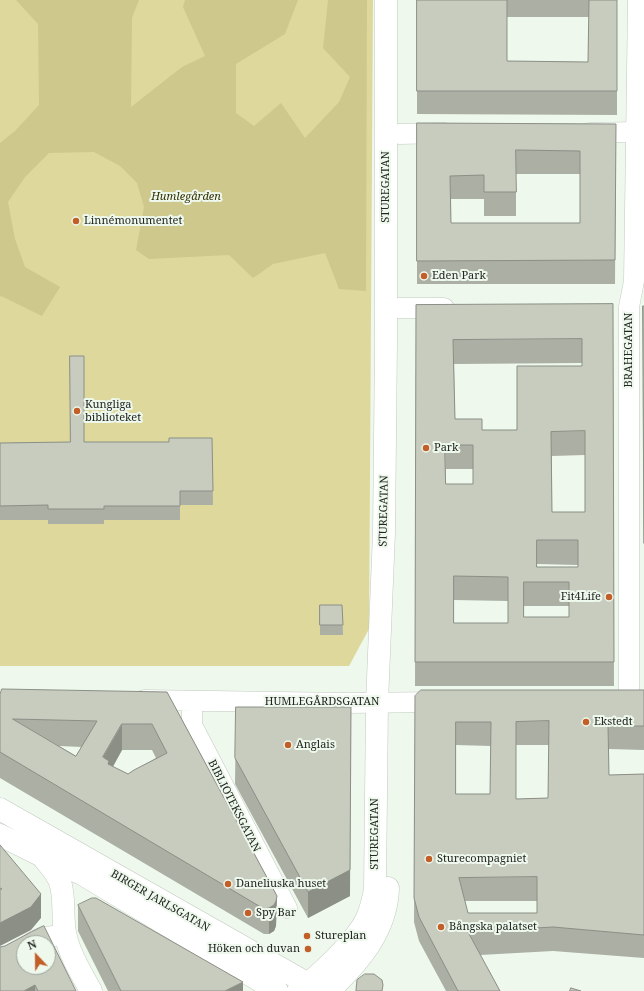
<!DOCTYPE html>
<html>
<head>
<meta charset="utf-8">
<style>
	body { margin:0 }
	#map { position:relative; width:644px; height:991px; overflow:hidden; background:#eef8ec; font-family:"Noto Serif",serif }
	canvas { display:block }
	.north { position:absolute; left:16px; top:935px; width:40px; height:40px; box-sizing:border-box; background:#eef8ec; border:1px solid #9da49b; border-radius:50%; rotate:338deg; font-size:11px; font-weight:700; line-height:16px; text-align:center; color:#232722 }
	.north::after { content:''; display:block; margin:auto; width:14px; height:18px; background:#c25e28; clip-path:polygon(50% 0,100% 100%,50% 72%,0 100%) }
</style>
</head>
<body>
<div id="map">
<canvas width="644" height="991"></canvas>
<div class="north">N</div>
</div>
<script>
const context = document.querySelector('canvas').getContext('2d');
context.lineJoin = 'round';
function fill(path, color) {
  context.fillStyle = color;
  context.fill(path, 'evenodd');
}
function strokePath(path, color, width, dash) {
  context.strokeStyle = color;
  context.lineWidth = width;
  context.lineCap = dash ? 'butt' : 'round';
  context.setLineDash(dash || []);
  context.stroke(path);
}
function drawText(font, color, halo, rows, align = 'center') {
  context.font = font + ' "Noto Serif",serif';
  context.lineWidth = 4;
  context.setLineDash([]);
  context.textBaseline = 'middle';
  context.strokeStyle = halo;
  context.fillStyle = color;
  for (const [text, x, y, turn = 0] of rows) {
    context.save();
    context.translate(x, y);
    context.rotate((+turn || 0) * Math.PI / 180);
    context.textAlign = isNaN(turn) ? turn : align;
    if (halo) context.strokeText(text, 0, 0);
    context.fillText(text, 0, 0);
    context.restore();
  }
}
fill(new Path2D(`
	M 0,0 L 373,0 L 369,629 L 349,666 L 0,666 Z`), '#ded89d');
fill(new Path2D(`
	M 16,0 L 139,0 L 132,18 L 131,107 L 182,67 L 205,56 L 183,7 L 185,0 L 298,0 L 285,34 L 236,64 L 236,113 L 254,126 L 281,103 L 305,138 L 339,102 L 350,77 L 323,48 L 328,0 L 367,0 L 366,291 L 339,289 L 325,253 L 273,264 L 253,278 L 229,255 L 149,259 L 136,250 L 144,207 L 137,183 L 120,166 L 94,152 L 49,153 L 25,177 L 8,202 L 15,239 L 25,267 L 60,287 L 42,316 L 1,296 L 0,297 L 0,143 L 15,131 L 39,105 L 38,24 Z`), '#cec88d');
const minor = new Path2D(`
	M 589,133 L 636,132
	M 399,134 L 445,133
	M 398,308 L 444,308
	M 144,700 L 348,703 L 442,702
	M 629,700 L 629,307 L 634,281 L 638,0
	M 192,701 L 192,725 L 287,908
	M 31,943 L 43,937 L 65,935`);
const tertiary = new Path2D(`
	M 0,809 L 319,990
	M 0,835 L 42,856 L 82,874 L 277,991
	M 42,856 C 48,864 56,872 60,882 C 66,899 61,919 66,937 C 70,956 82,974 91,991
	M 298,991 C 317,978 356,941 366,920 C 371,910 373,900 375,890 L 377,702 L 384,533 L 386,343 L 386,0
	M 329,991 C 358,963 387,931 388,888`);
strokePath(minor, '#c0cabf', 21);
strokePath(tertiary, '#c0cabf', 23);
strokePath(minor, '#fff', 20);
strokePath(tertiary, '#fff', 22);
fill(new Path2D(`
	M 417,0 L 617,0 L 617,115 L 417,114 ZM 507,17 L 589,17 L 588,62 L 507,61 Z
	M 417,123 L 616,124 L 615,284 L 417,284 ZM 516,174 L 580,174 L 580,223 L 451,223 L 451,199 L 484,199 L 484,216 L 516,216 Z
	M 613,304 L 614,686 L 415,686 L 416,305 ZM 582,363 L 582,366 L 517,430 L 482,430 L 455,419 L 454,364 ZM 585,455 L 585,512 L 552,512 L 552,456 ZM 446,469 L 473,469 L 473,484 L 446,484 ZM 537,564 L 578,565 L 578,567 L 537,567 ZM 454,600 L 508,601 L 508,623 L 454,623 ZM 524,606 L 569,606 L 569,617 L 524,617 Z
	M 212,438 L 213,505 L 180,505 L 180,520 L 104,520 L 104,524 L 48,524 L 48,520 L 0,520 L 0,443 L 84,442 L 169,442 Z
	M 320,605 L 342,605 L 343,635 L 320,635 Z
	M 644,690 L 644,750 L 609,749 L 609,775 L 644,774 L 644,958 L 553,951 L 480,955 L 500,991 L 446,991 L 419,941 L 414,922 L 415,696 ZM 456,745 L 491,746 L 490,794 L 456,794 ZM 516,745 L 549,745 L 548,798 L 516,799 ZM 465,901 L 537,901 L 537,913 L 468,913 Z
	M 167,692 L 277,896 L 276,926 L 274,931 L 269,934 L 264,934 L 0,778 L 0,695 ZM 59,746 L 82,747 L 76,756 ZM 122,750 L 152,750 L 156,758 L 128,774 L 113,767 Z
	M 236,707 L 350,896 L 308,918 L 235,784 Z
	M 78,905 L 243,991 L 108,991 L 78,931 Z
	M 0,947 L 76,991 L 0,991 Z`), '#abafa4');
fill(new Path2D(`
	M 351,707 L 350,896 L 308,918 L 308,892 Z
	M 122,724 L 122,750 L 109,773 L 103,757 Z
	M 41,894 L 41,918 L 31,930 L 0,946 L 0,923 Z
	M 277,896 L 276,926 L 274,931 L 269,934 L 269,908 Z
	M 243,982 L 243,991 L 225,991 Z
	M 35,985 L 35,991 L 24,991 Z`), '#8b8f86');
const building = new Path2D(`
	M 417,0 L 507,0 L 507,61 L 588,62 L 589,0 L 617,0 L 617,91 L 417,91 Z
	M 417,123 L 616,124 L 615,260 L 417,261 ZM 516,150 L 580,151 L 580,223 L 451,223 L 450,176 L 484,175 L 484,192 L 516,192 Z
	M 613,304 L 614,662 L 415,662 L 416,305 ZM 582,339 L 582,366 L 517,366 L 517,430 L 482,430 L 482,419 L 455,419 L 453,340 ZM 585,431 L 585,512 L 552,512 L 551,432 ZM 445,445 L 473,445 L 473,484 L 446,484 ZM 537,540 L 578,540 L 578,567 L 537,567 ZM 454,576 L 508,577 L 508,623 L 454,623 ZM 524,582 L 569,582 L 569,617 L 524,617 Z
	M 643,306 L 644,306 L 644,543 Z
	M 70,356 L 84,356 L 84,442 L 169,442 L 169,438 L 212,438 L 213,491 L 180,491 L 180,506 L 104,506 L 104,509 L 48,509 L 48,505 L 0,506 L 0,443 L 70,442 Z
	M 320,605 L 342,605 L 343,625 L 320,625 Z
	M 2,689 L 167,692 L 277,896 L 276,901 L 274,905 L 269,908 L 264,909 L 0,752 L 0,695 ZM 13,719 L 97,721 L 76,756 ZM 122,724 L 152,724 L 167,753 L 134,770 L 128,774 L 108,764 L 109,761 L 103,757 Z
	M 421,690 L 644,690 L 644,726 L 608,726 L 609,775 L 644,774 L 644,935 L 553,927 L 468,932 L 500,991 L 458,991 L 419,917 L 414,898 L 415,696 ZM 549,721 L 548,798 L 516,799 L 516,722 ZM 456,722 L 491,722 L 490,794 L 456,794 ZM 537,877 L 537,913 L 468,913 L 459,878 Z
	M 236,707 L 351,707 L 350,870 L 308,892 L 235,758 Z
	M 0,845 L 41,894 L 31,907 L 0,923 L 0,889 L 2,889 L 0,888 Z
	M 92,898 L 96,898 L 243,982 L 225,991 L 121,991 L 78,905 Z
	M 44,926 L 76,991 L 38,991 L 35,985 L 24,991 L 0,991 L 0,947 L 5,946 L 31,932 ZM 24,943 L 48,943 L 48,967 L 24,967 Z
	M 365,974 L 374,974 L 382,980 L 383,985 L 382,991 L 356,991 L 356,990 L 357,980 Z
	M 571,988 L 581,991 L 570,991 Z`);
fill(building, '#c7ccbf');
strokePath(building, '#8b8f86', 1);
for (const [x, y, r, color] of [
	[76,221,4,"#c25e28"],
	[424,276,4,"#c25e28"],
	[77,411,4,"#c25e28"],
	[426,448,4,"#c25e28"],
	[609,597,4,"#c25e28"],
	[586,722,4,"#c25e28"],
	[288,745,4,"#c25e28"],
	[429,859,4,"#c25e28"],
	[228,884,4,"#c25e28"],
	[248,913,4,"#c25e28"],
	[441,927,4,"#c25e28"],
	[307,936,4,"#c25e28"],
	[308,949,4,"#c25e28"]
]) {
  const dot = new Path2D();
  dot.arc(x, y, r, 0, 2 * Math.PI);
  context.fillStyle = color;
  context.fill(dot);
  strokePath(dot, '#eef8ec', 1.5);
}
drawText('11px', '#232722', '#eef8ec', [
	["STUREGATAN",386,187,-90],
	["BRAHEGATAN",629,350,-90],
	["STUREGATAN",384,511,-89],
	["HUMLEGÅRDSGATAN",322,702],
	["BIBLIOTEKSGATAN",234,806,63],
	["STUREGATAN",375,834,-90],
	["BIRGER JARLSGATAN",160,901,30]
]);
drawText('italic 11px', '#342f00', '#eef8ec', [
	["Humlegården",186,197]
]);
drawText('11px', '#232722', '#eef8ec', [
	["Linnémonumentet",84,221],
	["Eden Park",432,276],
	["Kungliga",85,405],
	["biblioteket",85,418],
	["Park",434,448],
	["Fit4Life",601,597,"right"],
	["Ekstedt",594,722],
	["Anglais",296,745],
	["Sturecompagniet",437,859],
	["Daneliuska huset",236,884],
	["Spy Bar",256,913],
	["Bångska palatset",449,927],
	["Stureplan",315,936],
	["Höken och duvan",300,949,"right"]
], 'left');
</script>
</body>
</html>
